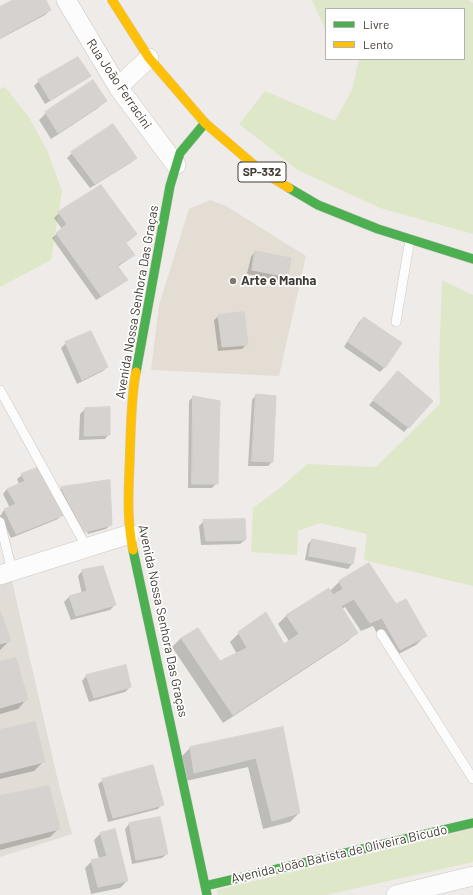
<!DOCTYPE html>
<html>
<head>
<meta charset="utf-8">
<style>
	body { margin:0 }
	#map { position:relative; width:473px; height:895px; overflow:hidden; background:#eeebe8; font-family:Barlow,sans-serif }
	canvas { display:block }
	.legend { position:absolute; left:325px; top:8px; width:140px; height:52px; box-sizing:border-box; background:#fff; border:1px solid #b4b1ae; margin:0; padding:5px 7px; list-style:none; font-size:12px; color:#433c35 }
	.legend li { display:flex; align-items:center; gap:8px; height:20px }
	.legend b { width:20px; border:1px solid #b4b1ae }
</style>
</head>
<body>
<div id="map">
<canvas width="473" height="895"></canvas>
<ul class="legend">
<li><b style="height:5px;background:#4caf50"></b>Livre</li>
<li><b style="height:5px;background:#ffc107"></b>Lento</li>
</ul>
</div>
<script>
const context = document.querySelector('canvas').getContext('2d');
context.lineJoin = 'round';
function fill(path, color) {
  context.fillStyle = color;
  context.fill(path, 'evenodd');
}
function strokePath(path, color, width, dash) {
  context.strokeStyle = color;
  context.lineWidth = width;
  context.lineCap = dash ? 'butt' : 'round';
  context.setLineDash(dash || []);
  context.stroke(path);
}
function drawText(font, color, halo, rows, align = 'center') {
  context.font = font + ' Barlow,sans-serif';
  context.lineWidth = 3.5;
  context.setLineDash([]);
  context.textBaseline = 'middle';
  context.strokeStyle = halo;
  context.fillStyle = color;
  for (const [text, x, y, turn = 0] of rows) {
    context.save();
    context.translate(x, y);
    context.rotate((+turn || 0) * Math.PI / 180);
    context.textAlign = isNaN(turn) ? turn : align;
    if (halo) context.strokeText(text, 0, 0);
    context.fillText(text, 0, 0);
    context.restore();
  }
}
fill(new Path2D(`
	M 12,581 L 59,785 L 72,834 L 0,857 L 0,585 Z`), '#e2dcd6');
fill(new Path2D(`
	M 210,200 L 226,206 L 306,256 L 279,376 L 151,370 L 159,305 L 189,209 Z`), '#e4ddd4');
fill(new Path2D(`
	M 312,0 L 468,0 L 473,3 L 473,234 L 380,208 L 298,170 L 239,124 L 265,91 L 335,121 L 352,90 L 359,59 L 464,59 L 464,9 L 326,9 L 326,31 Z
	M 5,87 L 28,116 L 47,150 L 62,191 L 51,260 L 0,287 L 0,89 Z
	M 442,280 L 473,295 L 473,586 L 364,560 L 367,534 L 320,523 L 298,531 L 297,555 L 251,552 L 253,508 L 280,488 L 307,464 L 376,467 L 440,404 L 439,363 Z
	M 473,829 L 473,862 L 326,895 L 218,895 L 217,890 Z`), '#dfe7c9');
fill(new Path2D(`
	M 15,0 L 45,0 L 50,10 L 45,15 L 0,39 L 0,8 Z
	M 90,76 L 85,80 L 45,104 L 34,86 L 39,81 Z
	M 93,82 L 105,101 L 98,108 L 51,139 L 39,120 L 46,113 Z
	M 72,153 L 136,158 L 132,162 L 90,188 L 67,158 Z
	M 59,213 L 136,234 L 125,244 L 134,255 L 129,259 L 117,267 L 126,279 L 122,284 L 96,300 L 52,238 L 62,229 L 54,218 Z
	M 255,252 L 287,276 L 283,281 L 247,274 L 251,257 Z
	M 219,316 L 247,344 L 242,349 L 218,351 L 214,320 Z
	M 364,318 L 401,343 L 384,368 L 380,372 L 344,347 L 359,322 Z
	M 66,343 L 107,367 L 103,371 L 77,384 L 61,348 Z
	M 394,377 L 432,401 L 404,432 L 369,405 Z
	M 256,395 L 272,462 L 268,466 L 248,466 L 252,400 Z
	M 193,397 L 217,483 L 212,488 L 188,488 L 189,401 Z
	M 85,409 L 109,434 L 105,439 L 79,440 L 80,414 Z
	M 22,475 L 62,514 L 58,519 L 11,538 L 0,516 L 4,510 L 10,508 L 3,494 L 7,489 L 19,484 L 17,479 Z
	M 62,488 L 111,524 L 106,529 L 88,534 L 64,490 L 62,490 L 86,535 L 81,536 L 57,492 Z
	M 204,521 L 245,540 L 240,544 L 201,545 L 199,526 Z
	M 312,540 L 352,564 L 348,569 L 305,560 L 308,544 Z
	M 82,571 L 115,605 L 110,610 L 71,620 L 64,602 L 69,597 L 82,594 L 78,576 Z
	M 340,581 L 395,605 L 425,636 L 416,645 L 391,658 L 373,626 L 361,631 L 345,607 L 342,609 L 357,632 L 348,641 L 223,723 L 172,647 L 181,638 L 220,663 L 237,654 L 230,642 L 239,633 L 284,645 L 289,641 L 278,624 L 287,615 L 330,591 Z
	M 0,614 L 9,641 L 0,650 Z
	M 0,663 L 26,700 L 18,709 L 0,714 Z
	M 125,666 L 130,687 L 125,692 L 89,702 L 82,681 L 86,676 Z
	M 282,728 L 299,813 L 290,822 L 263,829 L 248,767 L 186,781 L 181,757 L 190,748 Z
	M 0,731 L 43,762 L 34,771 L 0,779 Z
	M 103,780 L 162,804 L 158,809 L 108,822 L 98,784 Z
	M 0,797 L 59,828 L 50,837 L 0,850 Z
	M 129,824 L 167,854 L 162,858 L 132,864 L 125,829 Z
	M 101,833 L 127,881 L 120,888 L 91,894 L 85,868 L 92,861 L 99,859 L 94,840 Z`), '#0003');
const building = new Path2D(`
	M 13,0 L 46,0 L 51,10 L 0,38 L 0,7 Z
	M 78,57 L 91,76 L 50,100 L 38,80 Z
	M 93,80 L 107,101 L 58,133 L 45,112 Z
	M 113,124 L 137,158 L 95,184 L 71,152 Z
	M 101,185 L 137,234 L 126,243 L 135,255 L 117,265 L 128,280 L 101,296 L 56,233 L 67,224 L 58,212 Z
	M 255,251 L 291,258 L 288,277 L 252,270 Z
	M 244,312 L 248,345 L 222,347 L 218,315 Z
	M 364,317 L 402,343 L 385,368 L 348,342 Z
	M 91,331 L 108,367 L 82,380 L 65,342 Z
	M 398,371 L 433,401 L 409,428 L 373,400 Z
	M 256,394 L 276,396 L 273,462 L 252,461 Z
	M 193,396 L 220,401 L 218,484 L 192,484 Z
	M 110,407 L 110,435 L 84,436 L 85,408 Z
	M 39,467 L 64,515 L 16,534 L 4,509 L 16,504 L 7,489 L 25,481 L 21,474 Z
	M 110,480 L 112,525 L 85,532 L 61,487 Z
	M 245,519 L 246,540 L 206,541 L 203,520 Z
	M 312,539 L 356,548 L 353,564 L 309,556 Z
	M 369,563 L 396,604 L 406,599 L 427,636 L 400,650 L 382,618 L 370,623 L 354,599 L 341,606 L 358,633 L 233,715 L 181,638 L 198,628 L 220,661 L 247,648 L 238,632 L 266,612 L 284,644 L 299,634 L 286,615 L 329,588 L 333,595 L 343,589 L 339,581 Z
	M 103,566 L 116,605 L 76,616 L 69,596 L 87,591 L 82,570 Z
	M 0,611 L 11,641 L 0,644 Z
	M 16,658 L 28,700 L 0,708 L 0,662 Z
	M 126,665 L 131,687 L 94,698 L 86,675 Z
	M 35,722 L 45,762 L 0,773 L 0,730 Z
	M 283,727 L 300,813 L 272,821 L 256,758 L 194,773 L 190,747 Z
	M 153,765 L 164,805 L 113,818 L 102,779 Z
	M 49,786 L 60,829 L 0,844 L 0,796 Z
	M 160,817 L 168,854 L 136,860 L 129,823 Z
	M 115,829 L 128,881 L 98,887 L 91,860 L 107,856 L 100,833 Z`);
fill(building, '#d6d2cf');
strokePath(building, '#d6d2ce', 1);
const lane = new Path2D(`
	M 396,322 L 410,239
	M 0,390 L 87,548
	M 0,522 L 12,571
	M 381,634 L 473,779`);
const street = new Path2D(`
	M 66,0 L 118,87 L 176,165
	M 118,87 L 149,58
	M 0,575 L 130,534
	M 396,895 L 473,876`);
const fast = new Path2D(`
	M 289,188 L 318,205 L 378,229 L 473,259
	M 136,372 L 170,186 L 180,153 L 205,123
	M 133,550 L 207,895
	M 205,886 L 473,823`);
const slow = new Path2D(`
	M 112,0 L 149,58 L 205,123 L 261,171 L 289,188
	M 133,550 C 126,517 129,485 130,452 C 131,425 131,398 136,372`);
strokePath(lane, '#cbc8c4', 10);
strokePath(street, '#cbc8c4', 20);
strokePath(fast, '#cfcac2', 10);
strokePath(slow, '#cfcac2', 10);
strokePath(lane, '#fcfcfc', 9);
strokePath(street, '#fcfcfc', 19);
strokePath(fast, '#4caf50', 9);
strokePath(slow, '#ffc107', 9);
for (const [x, y, r, color] of [
	[233,281,4,"#7f7974"]
]) {
  const dot = new Path2D();
  dot.arc(x, y, r, 0, 2 * Math.PI);
  context.fillStyle = color;
  context.fill(dot);
  strokePath(dot, '#fff', 1.5);
}
for (const [x, y, w] of [
	[262,172,48]
]) {
  const box = new Path2D();
  box.roundRect(x - w / 2, y - 10, w, 20, 3);
  context.fillStyle = '#fff';
  context.fill(box);
  strokePath(box, '#433c35', 1);
}
drawText('bold 12px', '#433c35', null, [
	["SP-332",262,172]
]);
drawText('13px', '#433c35', '#fff', [
	["Rua João Ferracini",119,84,56],
	["Avenida Nossa Senhora Das Graças",137,302,-80],
	["Avenida Nossa Senhora Das Graças",163,621,78],
	["Avenida João Batista de Oliveira Bicudo",339,854,-13]
]);
drawText('bold 13px', '#433c35', '#fff', [
	["Arte e Manha",241,281]
], 'left');
</script>
</body>
</html>
